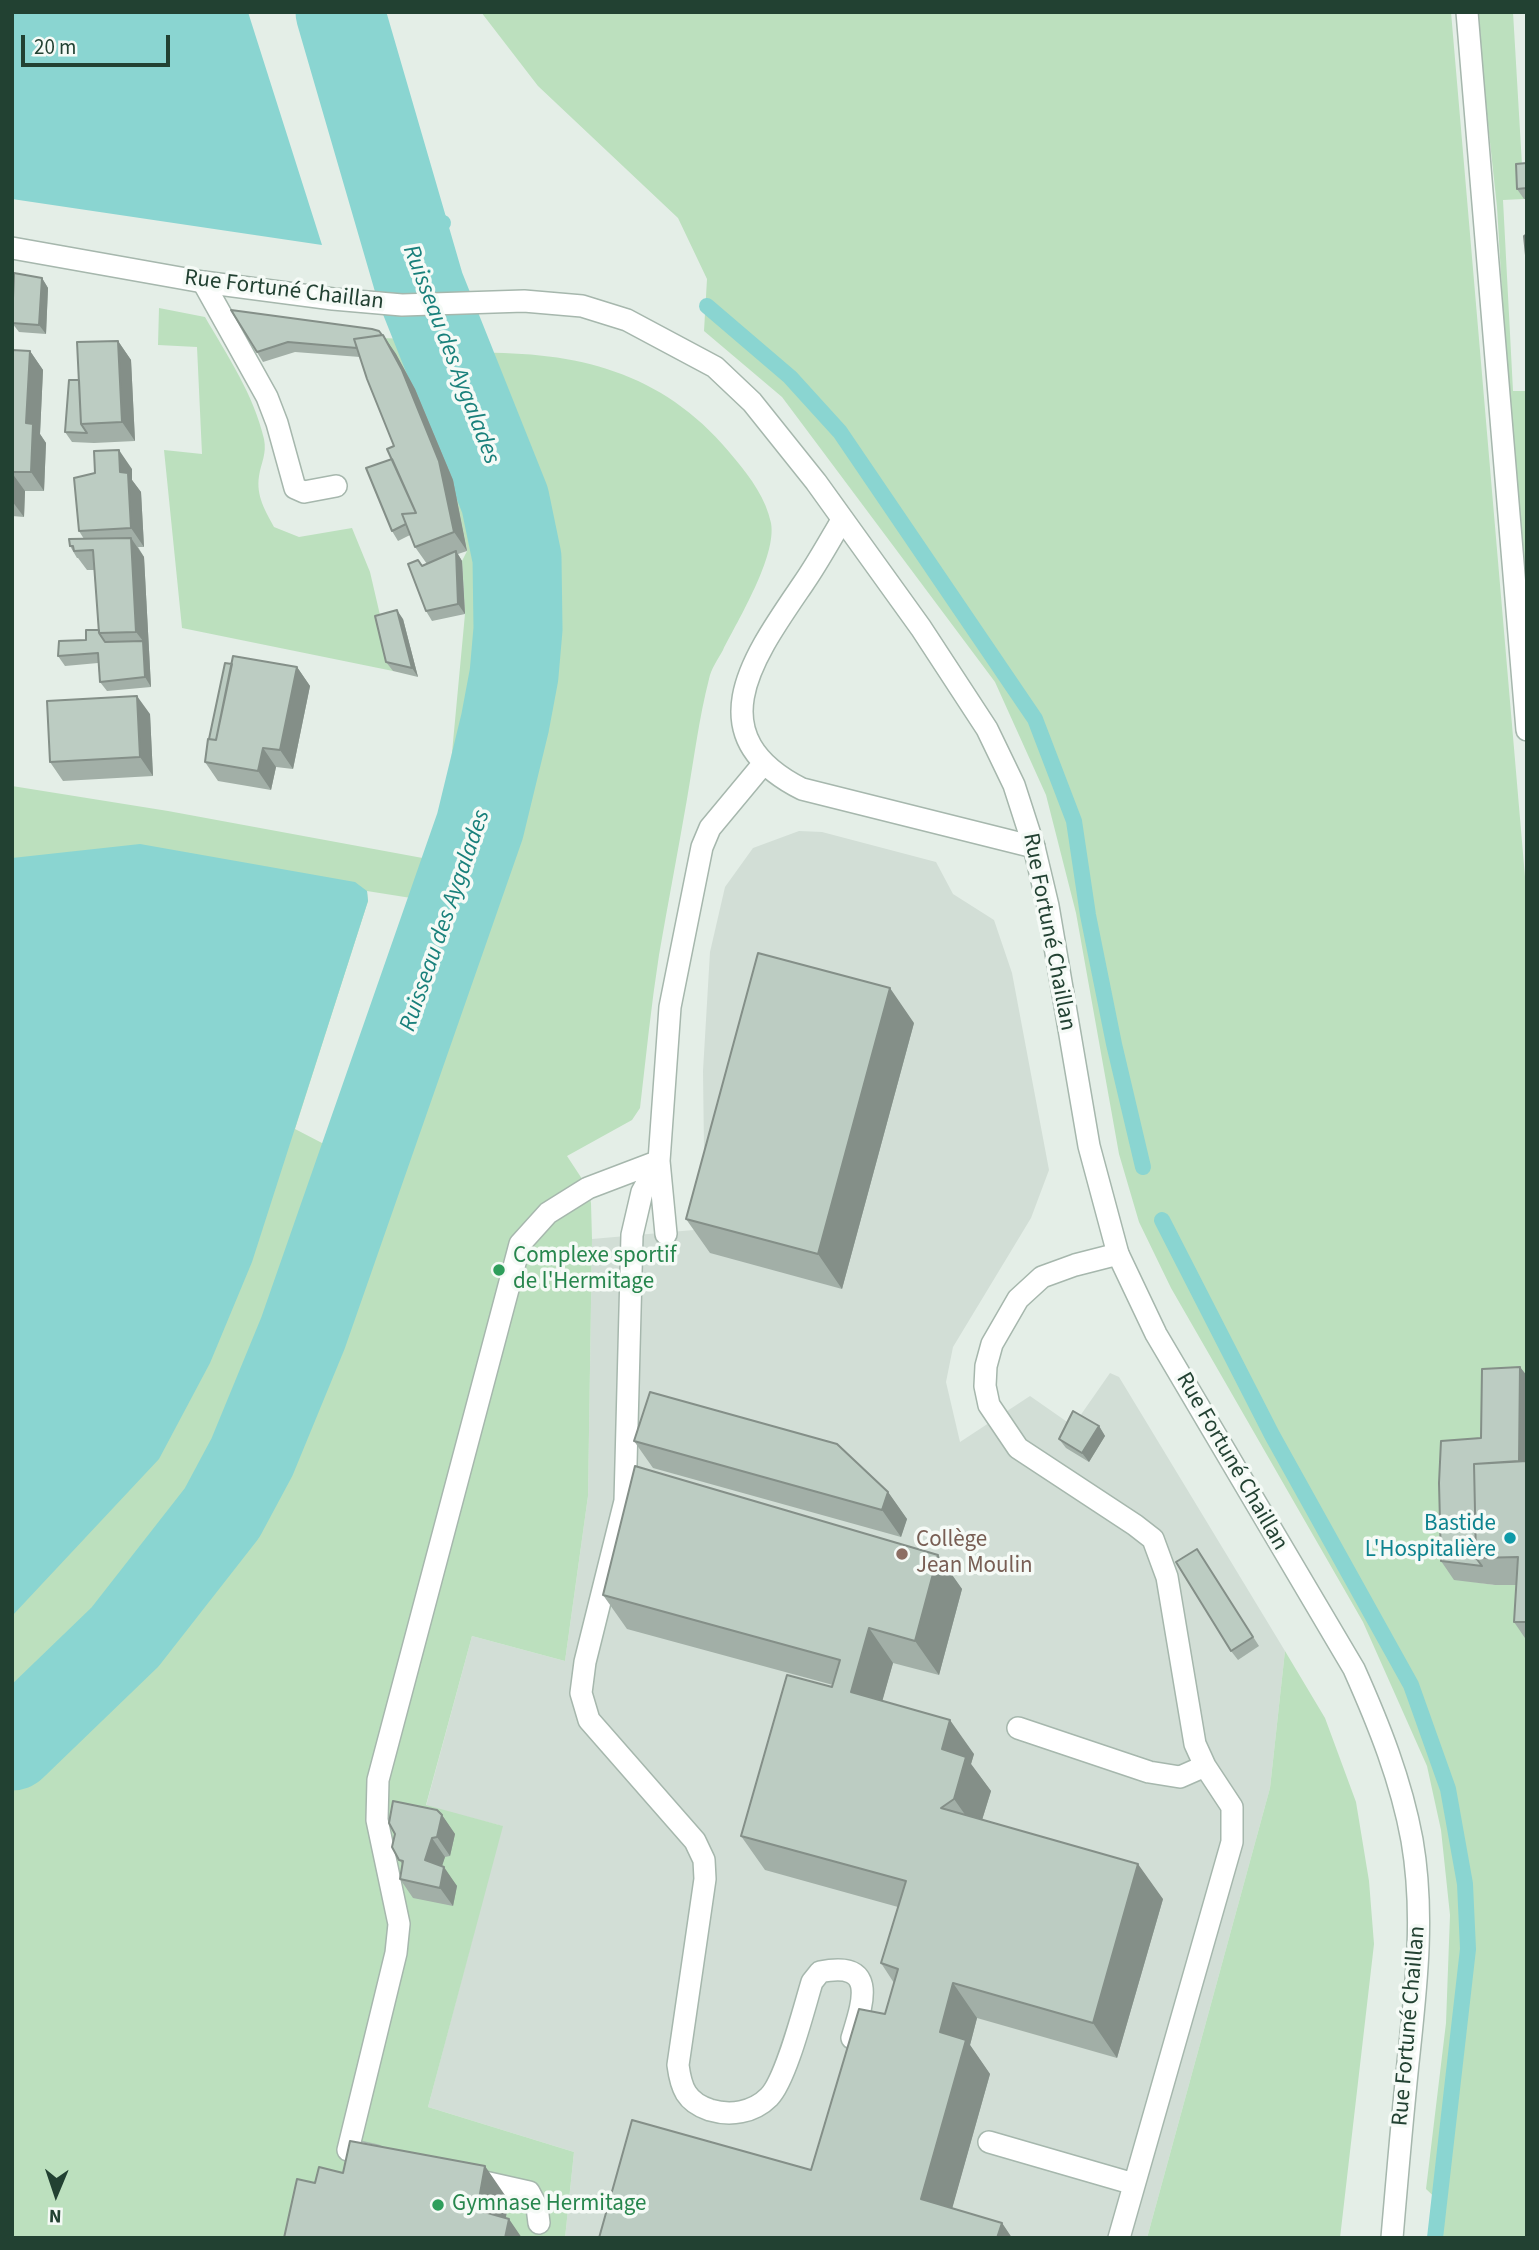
<!DOCTYPE html>
<html>
<head>
<meta charset="utf-8">
<style>
	body { margin:0 }
	#map { position:relative; width:1539px; height:2250px; overflow:hidden; background:#e4eee7; font-family:"Source Sans 3",sans-serif }
	canvas { display:block }
	.frame { position:absolute; inset:0; border:14px solid #224132; pointer-events:none }
	.north { position:absolute; left:21px; top:2159px; width:70px; height:70px; -webkit-text-stroke:5px #f5faf6; paint-order:stroke; rotate:182deg; font-size:19px; font-weight:700; line-height:28px; text-align:center; color:#224132 }
	.north::after { content:''; display:block; margin:auto; width:24px; height:32px; background:#224132; clip-path:polygon(50% 0,100% 100%,50% 72%,0 100%) }
	.scale { position:absolute; left:21px; top:35px; width:149px; height:32px; box-sizing:border-box; border:4px solid #224132; border-top:0; padding-left:9px; font-size:21px; line-height:24px; white-space:nowrap; color:#224132; -webkit-text-stroke:5px #f5faf6; paint-order:stroke }
</style>
</head>
<body>
<div id="map">
<canvas width="1539" height="2250"></canvas>
<div class="frame"></div>
<div class="north">N</div>
<div class="scale">20 m</div>
</div>
<script>
const context = document.querySelector('canvas').getContext('2d');
context.lineJoin = 'round';
function fill(path, color) {
  context.fillStyle = color;
  context.fill(path, 'evenodd');
}
function strokePath(path, color, width, dash) {
  context.strokeStyle = color;
  context.lineWidth = width;
  context.lineCap = dash ? 'butt' : 'round';
  context.setLineDash(dash || []);
  context.stroke(path);
}
function drawText(font, color, halo, rows, align = 'center') {
  context.font = font + ' "Source Sans 3",sans-serif';
  context.lineWidth = 7;
  context.setLineDash([]);
  context.textBaseline = 'middle';
  context.strokeStyle = halo;
  context.fillStyle = color;
  for (const [text, x, y, turn = 0] of rows) {
    context.save();
    context.translate(x, y);
    context.rotate((+turn || 0) * Math.PI / 180);
    context.textAlign = isNaN(turn) ? turn : align;
    if (halo) context.strokeText(text, 0, 0);
    context.fillText(text, 0, 0);
    context.restore();
  }
}
fill(new Path2D(`
	M 799,831 L 822,832 L 936,862 L 953,894 L 994,920 L 1012,973 L 1049,1170 L 1031,1218 L 953,1347 L 946,1382 L 960,1442 L 1030,1396 L 1073,1426 L 1110,1373 L 1119,1377 L 1285,1651 L 1270,1788 L 1147,2238 L 565,2238 L 574,2152 L 428,2107 L 502,1826 L 426,1806 L 472,1636 L 565,1661 L 588,1496 L 592,1239 L 705,1229 L 703,1071 L 710,952 L 725,887 L 753,848 Z`), '#d2ded6');
fill(new Path2D(`
	M 481,12 L 1451,12 L 1527,900 L 1527,1386 L 1454,1579 L 1495,1585 L 1527,1585 L 1527,2238 L 1438,2238 L 1442,2204 L 1426,2189 L 1446,2023 L 1450,1915 L 1441,1830 L 1427,1766 L 1363,1622 L 1171,1288 L 1139,1222 L 1119,1154 L 1076,913 L 1046,795 L 995,682 L 782,397 L 704,331 L 707,279 L 678,218 L 538,86 Z
	M 1476,12 L 1513,12 L 1524,199 L 1503,200 L 1513,391 L 1527,391 L 1527,598 L 1508,393 L 1497,207 Z
	M 159,308 L 205,317 C 227,355 254,395 264,439 C 267,454 261,463 259,476 C 256,496 265,510 274,527 L 299,537 L 352,528 L 370,572 L 393,671 L 182,628 L 164,450 L 202,454 L 197,347 L 158,345 Z
	M 379,338 L 414,339 C 453,433 498,529 496,633 C 495,666 483,700 474,732 C 459,788 441,844 430,901 L 367,891 L 368,901 L 295,1129 L 322,1143 L 355,1156 L 282,1350 L 220,1479 L 113,1619 L 12,1722 L 12,786 L 168,811 L 428,859 L 450,774 L 465,614 L 462,561 L 467,551 L 453,480 L 444,457 L 415,389 Z
	M 472,353 C 578,351 666,372 735,459 C 751,478 766,499 771,523 C 777,556 738,620 723,650 C 718,659 711,669 709,679 C 699,718 694,759 687,799 C 678,851 668,903 659,955 C 651,1006 646,1057 640,1108 L 632,1120 L 567,1156 L 588,1188 L 591,1203 L 592,1239 L 588,1496 L 565,1661 L 472,1636 L 426,1805 L 503,1826 L 428,2107 L 574,2152 L 565,2238 L 12,2238 L 12,1779 L 111,1685 L 153,1636 L 249,1507 L 291,1421 L 497,814 L 519,734 L 532,640 L 532,551 L 523,505 Z
	M 1285,1651 L 1325,1718 L 1356,1802 L 1369,1881 L 1374,1944 L 1340,2238 L 1147,2238 L 1270,1788 Z`), '#bce0be');
fill(new Path2D(`
	M 12,12 L 248,12 L 322,245 L 12,199 Z
	M 140,844 L 355,882 L 367,891 L 368,901 L 252,1262 L 210,1363 L 159,1459 L 12,1616 L 12,858 Z`), '#8ad5d1');
strokePath(new Path2D(`
	M 397,209 L 443,223
	M 707,306 L 790,377 L 840,432 L 1035,719 L 1074,821 L 1088,915 L 1114,1044 L 1143,1167
	M 1162,1220 L 1272,1435 L 1411,1685 L 1448,1789 L 1465,1884 L 1468,1949 L 1435,2238`), '#8ad5d1', 16);
strokePath(new Path2D(`
	M 12,1746 L 125,1637 L 222,1513 L 252,1457 L 303,1333 L 480,826 L 505,723 L 514,675 L 518,629 L 517,558 L 505,500 L 420,287 L 340,12`), '#8ad5d1', 89);
const service = new Path2D(`
	M 1467,12 L 1527,730
	M 203,282 L 267,397 L 277,423 L 295,488 L 304,492 L 336,486
	M 842,520 C 829,542 817,564 803,584 C 754,656 695,735 802,789 L 1034,847
	M 659,1161 L 642,1192 L 632,1235 L 625,1501 L 585,1662 L 581,1693 L 589,1720 L 695,1841 L 704,1860 L 705,1879 L 678,2065 C 681,2088 686,2102 710,2110 C 730,2116 753,2113 769,2097 C 786,2080 804,2008 812,1982 L 820,1972 C 878,1960 863,2002 852,2038
	M 666,1234 L 659,1161 L 670,1007 L 702,847 L 710,828 L 764,763
	M 1118,1254 L 1075,1265 L 1042,1277 L 1018,1299 L 992,1344 L 986,1366 L 985,1386 L 989,1405 L 1018,1448 L 1135,1525 L 1153,1539 L 1167,1577 L 1195,1744 L 1205,1766 L 1232,1807 L 1232,1842 L 1119,2238
	M 1018,1728 L 1149,1772 L 1180,1777 L 1205,1766
	M 989,2142 L 1134,2184
	M 375,2156 L 348,2150 L 396,1953 L 399,1924 L 377,1820 L 378,1780 L 520,1244 L 548,1213 L 588,1188 L 659,1161
	M 471,2179 L 529,2192 L 537,2207 L 539,2223`);
const tertiary = new Path2D(`
	M 12,248 L 203,282 L 333,299 L 402,305 L 524,301 L 582,306 L 627,320 L 715,367 L 752,402 L 816,482 L 921,628 L 987,729 L 1014,785 L 1034,847 L 1048,906 L 1089,1146 L 1118,1254 L 1156,1334 L 1354,1669 C 1379,1725 1401,1780 1412,1840 C 1425,1915 1416,1988 1408,2063 C 1402,2121 1397,2179 1392,2238`);
strokePath(service, '#a6b7ad', 24);
strokePath(tertiary, '#a6b7ad', 24);
strokePath(service, '#fff', 21);
strokePath(tertiary, '#fff', 21);
fill(new Path2D(`
	M 1527,163 L 1527,199 L 1524,199 L 1517,189 Z
	M 42,278 L 48,288 L 46,334 L 19,332 L 12,323 Z
	M 231,310 L 383,335 L 396,354 L 415,389 L 453,480 L 467,551 L 458,554 L 462,561 L 465,614 L 432,621 L 426,611 L 422,565 L 427,564 L 415,547 L 410,535 L 398,541 L 392,531 L 392,459 L 394,446 L 360,357 L 295,352 L 263,362 Z
	M 118,341 L 131,360 L 135,441 L 94,443 L 72,442 L 65,432 L 79,380 Z
	M 12,350 L 30,351 L 43,370 L 40,434 L 46,443 L 44,491 L 25,491 L 24,517 L 12,516 Z
	M 132,469 L 132,480 L 141,492 L 144,547 L 138,547 L 144,557 L 151,687 L 107,691 L 100,682 L 98,663 L 65,666 L 58,656 L 86,640 L 99,630 L 94,570 L 87,570 L 78,558 L 77,558 L 70,546 L 84,539 L 79,531 Z
	M 403,619 L 418,677 L 393,671 L 386,662 Z
	M 232,664 L 297,667 L 310,686 L 293,769 L 276,767 L 271,790 L 218,781 L 205,762 L 209,739 Z
	M 150,714 L 153,776 L 63,781 L 50,762 Z
	M 914,1023 L 842,1289 L 710,1253 L 686,1219 Z
	M 1520,1367 L 1527,1376 L 1527,1641 L 1514,1622 L 1516,1585 L 1495,1585 L 1454,1580 L 1441,1561 L 1481,1438 Z
	M 1099,1426 L 1105,1436 L 1089,1462 L 1066,1448 L 1059,1439 Z
	M 634,1441 L 888,1492 L 907,1519 L 901,1537 L 653,1468 Z
	M 1197,1549 L 1259,1646 L 1238,1660 L 1231,1651 Z
	M 938,1555 L 962,1589 L 939,1675 L 893,1663 L 882,1701 L 974,1754 L 971,1764 L 991,1791 L 982,1820 L 1163,1899 L 1117,2058 L 977,2018 L 970,2045 L 990,2074 L 952,2208 L 1002,2223 L 1012,2238 L 599,2238 L 811,2170 L 885,2014 L 894,1983 L 881,1963 L 898,1907 L 765,1870 L 741,1836 L 833,1685 L 627,1629 L 603,1595 Z
	M 442,1815 L 455,1834 L 450,1856 L 445,1857 L 442,1866 L 457,1886 L 453,1906 L 413,1898 L 400,1879 L 402,1864 L 392,1847 Z`), '#a2afa7');
fill(new Path2D(`
	M 42,278 L 48,288 L 46,334 L 39,325 Z
	M 383,335 L 396,354 L 415,389 L 453,480 L 467,551 L 454,532 Z
	M 118,341 L 131,360 L 135,441 L 122,422 Z
	M 30,351 L 43,370 L 40,434 L 46,443 L 44,491 L 31,472 L 26,423 Z
	M 119,450 L 132,469 L 132,480 L 141,492 L 144,547 L 131,528 L 120,472 Z
	M 12,473 L 25,491 L 24,517 L 12,501 Z
	M 131,538 L 144,557 L 151,687 L 145,677 L 143,641 L 136,632 Z
	M 456,551 L 462,561 L 465,614 L 458,604 Z
	M 397,610 L 403,619 L 418,677 L 412,668 Z
	M 297,667 L 310,686 L 293,769 L 280,750 Z
	M 137,696 L 150,714 L 153,776 L 140,757 Z
	M 263,748 L 276,767 L 271,790 L 258,771 Z
	M 890,988 L 914,1023 L 842,1289 L 818,1254 Z
	M 1520,1367 L 1527,1376 L 1527,1480 L 1518,1468 Z
	M 1099,1426 L 1105,1436 L 1089,1462 L 1082,1453 Z
	M 888,1492 L 907,1519 L 901,1537 L 882,1510 Z
	M 938,1555 L 962,1589 L 939,1675 L 915,1641 Z
	M 869,1628 L 893,1663 L 875,1727 L 851,1692 Z
	M 950,1720 L 974,1754 L 971,1764 L 991,1791 L 978,1833 L 954,1799 L 942,1749 Z
	M 442,1815 L 455,1834 L 450,1856 L 437,1837 Z
	M 432,1838 L 445,1857 L 438,1878 L 425,1860 Z
	M 1138,1864 L 1163,1899 L 1117,2058 L 1093,2023 Z
	M 444,1867 L 457,1886 L 453,1906 L 440,1888 Z
	M 953,1983 L 977,2018 L 970,2045 L 990,2074 L 945,2234 L 921,2199 L 940,2032 Z
	M 485,2166 L 509,2201 L 502,2238 L 477,2210 Z
	M 509,2219 L 522,2238 L 505,2238 Z
	M 1002,2223 L 1012,2238 L 997,2238 Z`), '#848f88');
const building = new Path2D(`
	M 1527,163 L 1527,188 L 1517,189 L 1516,164 Z
	M 1527,234 L 1527,265 L 1524,236 Z
	M 14,273 L 42,278 L 39,325 L 12,323 Z
	M 231,310 L 372,329 L 379,331 L 382,335 L 354,339 L 357,348 L 288,342 L 257,352 Z
	M 383,335 L 402,370 L 439,461 L 454,532 L 415,547 L 402,514 L 416,513 L 387,449 L 394,446 L 367,379 L 354,339 Z
	M 118,341 L 122,422 L 81,424 L 77,342 Z
	M 12,350 L 30,351 L 26,423 L 33,424 L 31,472 L 12,472 Z
	M 69,380 L 79,380 L 81,424 L 87,433 L 65,432 Z
	M 119,450 L 120,472 L 128,473 L 131,528 L 79,531 L 74,478 L 95,473 L 94,451 Z
	M 392,459 L 416,513 L 402,514 L 406,524 L 392,531 L 366,468 Z
	M 131,538 L 136,632 L 99,633 L 93,550 L 74,551 L 73,546 L 70,546 L 69,539 Z
	M 456,551 L 458,604 L 426,611 L 408,564 L 418,560 L 422,566 Z
	M 397,610 L 412,668 L 386,662 L 375,616 Z
	M 86,630 L 99,630 L 99,633 L 105,642 L 143,641 L 145,677 L 100,682 L 98,653 L 58,656 L 59,641 L 86,640 Z
	M 233,656 L 297,667 L 280,750 L 263,748 L 258,771 L 205,762 L 208,739 L 216,740 Z
	M 225,663 L 232,664 L 216,740 L 209,739 Z
	M 137,696 L 140,757 L 50,762 L 47,701 Z
	M 758,953 L 890,988 L 818,1254 L 686,1219 Z
	M 1520,1367 L 1519,1461 L 1474,1464 L 1476,1558 L 1482,1566 L 1441,1561 L 1439,1483 L 1441,1441 L 1481,1438 L 1482,1369 Z
	M 650,1392 L 837,1444 L 888,1492 L 882,1510 L 634,1441 Z
	M 1073,1411 L 1099,1426 L 1082,1453 L 1059,1439 Z
	M 1527,1461 L 1527,1622 L 1514,1622 L 1518,1557 L 1476,1558 L 1474,1464 Z
	M 635,1466 L 938,1555 L 915,1641 L 869,1628 L 851,1692 L 950,1720 L 942,1749 L 966,1757 L 954,1799 L 941,1808 L 1138,1864 L 1093,2023 L 953,1983 L 940,2032 L 966,2040 L 921,2199 L 1002,2223 L 997,2238 L 599,2238 L 632,2120 L 811,2170 L 859,2009 L 885,2014 L 898,1969 L 881,1963 L 906,1881 L 741,1836 L 787,1675 L 832,1687 L 840,1660 L 603,1595 Z
	M 1197,1549 L 1253,1637 L 1231,1651 L 1176,1562 Z
	M 393,1801 L 437,1810 L 442,1815 L 437,1837 L 432,1838 L 425,1860 L 444,1867 L 440,1888 L 400,1879 L 403,1861 L 399,1860 L 392,1847 L 395,1834 L 389,1823 Z
	M 350,2141 L 485,2166 L 477,2210 L 509,2219 L 505,2238 L 284,2238 L 297,2179 L 315,2183 L 319,2167 L 343,2173 Z`);
fill(building, '#bcccc2');
strokePath(building, '#848f88', 2);
for (const [x, y, r, color] of [
	[499,1270,7,"#2e9e5b"],
	[1510,1538,7,"#0f9aa8"],
	[902,1554,7,"#8d6e63"],
	[438,2205,7,"#2e9e5b"]
]) {
  const dot = new Path2D();
  dot.arc(x, y, r, 0, 2 * Math.PI);
  context.fillStyle = color;
  context.fill(dot);
  strokePath(dot, '#f5faf6', 2.5);
}
drawText('23px', '#224132', '#f5faf6', [
	["Rue Fortuné Chaillan",284,291,7],
	["Rue Fortuné Chaillan",1048,932,79],
	["Rue Fortuné Chaillan",1231,1462,60],
	["Rue Fortuné Chaillan",1410,2026,-85]
]);
drawText('23px', '#27864d', '#f5faf6', [
	["Complexe sportif",513,1257],
	["de l'Hermitage",513,1283],
	["Gymnase Hermitage",452,2205]
], 'left');
drawText('23px', '#0d838f', '#f5faf6', [
	["Bastide",1496,1525],
	["L'Hospitalière",1496,1551]
], 'right');
drawText('23px', '#785e54', '#f5faf6', [
	["Collège",916,1541],
	["Jean Moulin",916,1567]
], 'left');
drawText('italic 24px', '#19807b', '#f5faf6', [
	["Ruisseau des Aygalades",450,355,69],
	["Ruisseau des Aygalades",446,921,-71]
]);
</script>
</body>
</html>
